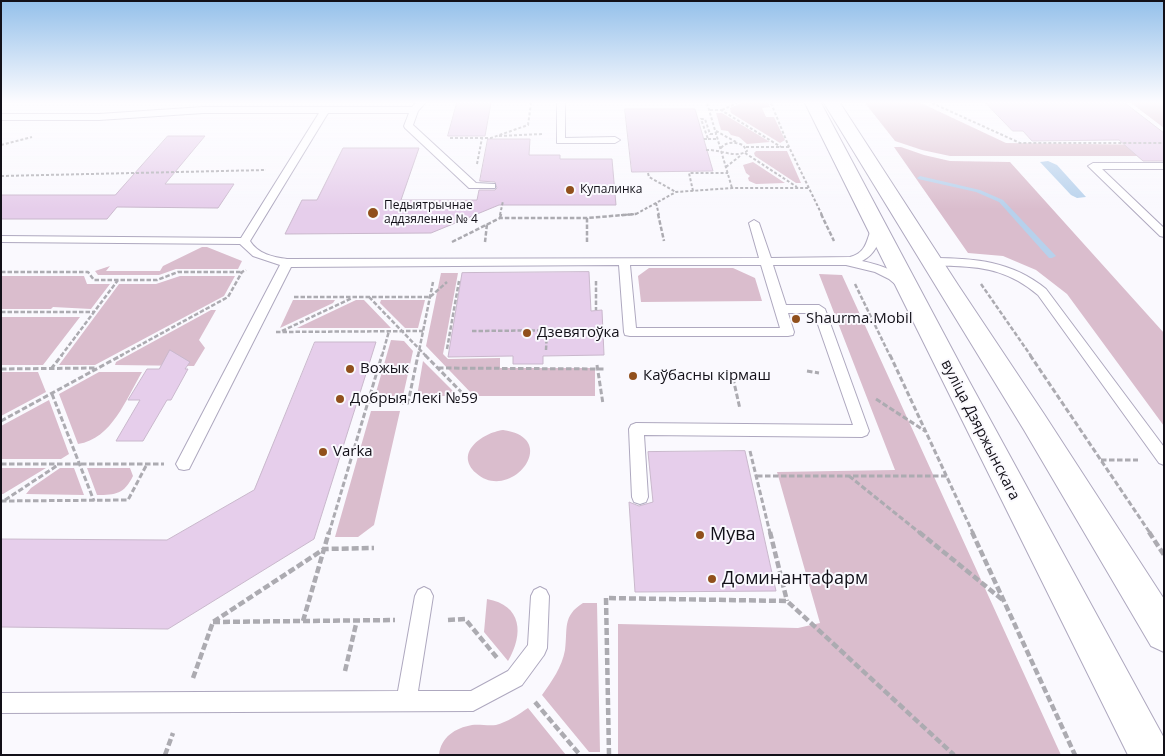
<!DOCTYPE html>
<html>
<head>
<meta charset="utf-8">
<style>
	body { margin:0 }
	#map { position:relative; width:1165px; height:756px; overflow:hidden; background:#faf9fe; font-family:"Open Sans",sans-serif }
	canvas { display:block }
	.frame { position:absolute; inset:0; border:2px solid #121018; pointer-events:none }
</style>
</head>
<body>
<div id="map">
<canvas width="1165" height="756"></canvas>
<div class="frame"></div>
</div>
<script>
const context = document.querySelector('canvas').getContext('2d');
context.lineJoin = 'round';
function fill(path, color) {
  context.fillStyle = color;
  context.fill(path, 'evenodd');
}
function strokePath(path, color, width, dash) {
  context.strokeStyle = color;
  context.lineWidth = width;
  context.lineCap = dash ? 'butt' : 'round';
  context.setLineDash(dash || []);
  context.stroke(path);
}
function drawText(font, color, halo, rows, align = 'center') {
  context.font = font + ' "Open Sans",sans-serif';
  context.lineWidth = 4;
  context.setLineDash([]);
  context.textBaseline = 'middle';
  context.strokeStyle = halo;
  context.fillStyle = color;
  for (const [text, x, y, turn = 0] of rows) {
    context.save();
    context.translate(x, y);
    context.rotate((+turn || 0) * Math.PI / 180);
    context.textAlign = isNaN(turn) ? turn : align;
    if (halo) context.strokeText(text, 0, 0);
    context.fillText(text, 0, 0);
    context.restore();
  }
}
fill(new Path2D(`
	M 741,103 L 768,103 L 770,107 L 762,108 L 766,117 L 774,117 L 785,140 L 780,143 L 731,113 L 730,108 Z
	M 865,103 L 921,103 L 1006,143 L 1164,145 L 1164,156 L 950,156 L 922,150 L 895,141 Z
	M 1131,103 L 1164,103 L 1164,128 Z
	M 722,113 L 770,142 L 747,144 L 739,137 L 731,135 L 728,131 L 721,130 L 716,113 Z
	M 894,147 L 901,147 L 924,155 L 950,161 L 1010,162 L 1164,333 L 1164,426 L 1067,294 L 1036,270 L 1003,256 L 968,253 Z
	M 756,151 L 787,151 L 801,183 L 796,183 L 755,156 L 754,153 Z
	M 753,162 L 785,183 L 756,184 L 749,181 L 748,178 L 750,176 L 746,173 L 743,165 Z
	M 202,247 L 207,247 L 242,261 L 238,269 L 176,269 L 159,275 L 98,275 L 95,271 L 110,266 L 106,271 L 160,271 L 163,266 Z
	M 649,268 L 733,268 L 755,278 L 762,301 L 641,302 L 638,276 Z
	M 441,273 L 458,273 L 443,354 L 448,359 L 500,358 L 500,368 L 595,368 L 595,396 L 474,396 L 426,346 Z
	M 819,274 L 842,275 L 1061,755 L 618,755 L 618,624 L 798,628 L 820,623 L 777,472 L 895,470 Z
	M 84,276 L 87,284 L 110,284 L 91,309 L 53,307 L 51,309 L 1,309 L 1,276 Z
	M 180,276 L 235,276 L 224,296 L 95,365 L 59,365 L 119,284 L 156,284 Z
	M 293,300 L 335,300 L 333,303 L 280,328 Z
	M 356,300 L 364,300 L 391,328 L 297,328 Z
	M 381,300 L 425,300 L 418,328 L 405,328 L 380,303 Z
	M 211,310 L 216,310 L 199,340 L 205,348 L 194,366 L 115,365 L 116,362 Z
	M 1,317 L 80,317 L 43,365 L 1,365 Z
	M 391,340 L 404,341 L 413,351 L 403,396 L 375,396 Z
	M 423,361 L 458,396 L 417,396 Z
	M 1,372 L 38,372 L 46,392 L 1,416 Z
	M 99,372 L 142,372 C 126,399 112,439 78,444 L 59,394 Z
	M 49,400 L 69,454 L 61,459 L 1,459 L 1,426 Z
	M 371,411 L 400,411 L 374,525 L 358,537 L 335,537 Z
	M 503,430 C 563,438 510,504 476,473 C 454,453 482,433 503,430 Z
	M 1,468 L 46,468 L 3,494 L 1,494 Z
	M 60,468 L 74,468 L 84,495 L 26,494 L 31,488 Z
	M 87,468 L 130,468 L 133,476 C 124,494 116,495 97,495 Z
	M 487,599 C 522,605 524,634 508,661 L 484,632 Z
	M 583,603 L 597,603 L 600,752 L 589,752 L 542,695 C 552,681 562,667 565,650 C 568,629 562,616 583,603 Z
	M 528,708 L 566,755 L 439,755 C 441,737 455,728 472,725 C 479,724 488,726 496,725 C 507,722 518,715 528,708 Z`), '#dabdcd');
fill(new Path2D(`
	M 1048,161 L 1057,165 L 1086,197 L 1077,198 L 1071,195 L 1040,162 Z`), '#b7d1ec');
fill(new Path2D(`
	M 920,176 L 980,190 L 1003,200 L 1056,256 L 1052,258 L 1049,258 L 999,202 L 976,192 L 918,179 L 917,178 Z`), '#b7d1ec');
const building = new Path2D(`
	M 457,103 L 491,103 L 485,136 L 448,136 Z
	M 986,103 L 1125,103 L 1164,133 L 1164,161 L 1143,161 L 1119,140 L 1032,141 L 1023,131 L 1013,131 Z
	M 625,109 L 695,109 L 713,171 L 632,172 Z
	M 168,136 L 205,136 L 165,184 L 234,184 L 218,208 L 117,207 L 107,219 L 1,219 L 1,195 L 115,195 Z
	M 488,139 L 530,139 L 529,155 L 560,155 L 560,159 L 612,159 L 616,205 L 499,205 L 431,233 L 285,234 L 302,200 L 317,200 L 343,148 L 419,148 L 401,200 L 477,200 L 479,190 L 495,190 L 497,188 L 495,182 L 480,181 Z
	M 589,272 L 591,311 L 602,310 L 604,355 L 543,356 L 543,364 L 513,364 L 513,356 L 448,357 L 462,273 Z
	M 315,342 L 376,342 L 314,539 L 168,629 L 1,627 L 1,539 L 167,540 L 254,490 Z
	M 170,350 L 190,362 L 185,369 L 188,369 L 171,400 L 167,400 L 143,441 L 116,441 L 140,400 L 128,400 L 147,369 L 159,369 Z
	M 745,451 L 776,591 L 635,592 L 629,502 L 639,506 L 653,502 L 648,452 Z`);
fill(building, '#e6ceeb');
strokePath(building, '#c9b8cc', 1);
const service = new Path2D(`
	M 416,103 L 425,103 L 418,111 L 413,125 L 476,183 L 495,184 L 495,188 L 469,188 L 405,128 L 404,126 L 409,113 L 328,113 L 250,241 C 258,254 273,257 287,259 L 759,258 L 749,223 L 754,220 L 759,223 L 771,258 L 850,257 C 868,252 866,239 873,225 L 881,225 L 882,227 C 880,241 876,254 862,261 C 880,265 900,271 911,286 L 909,289 L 901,289 L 889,279 L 875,272 L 846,265 L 773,265 L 786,305 L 819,305 L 825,309 L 869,431 L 867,435 L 862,437 L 644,435 L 648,497 L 646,502 L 640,504 L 634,502 L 632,497 L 629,429 L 631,425 L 636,423 L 853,425 L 814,313 L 788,313 L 794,332 L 793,335 L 788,336 L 630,336 L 625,335 L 624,332 L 619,265 L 291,267 L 189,469 L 184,470 L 179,469 L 176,464 L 280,265 L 253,256 L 240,244 L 1,242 L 1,236 L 241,238 L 319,113 L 203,113 L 99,120 L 1,120 L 1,114 L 99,114 L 203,107 L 412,107 ZM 630,265 L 761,265 L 780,328 L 636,328 Z
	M 557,103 L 565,103 L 565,138 L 615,137 L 620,140 L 615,143 L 557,143 Z
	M 1093,163 L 1164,163 L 1164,169 L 1102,169 L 1164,228 L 1164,237 L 1160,236 L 1090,168 L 1088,166 Z
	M 931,258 C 974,258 1012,261 1046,289 L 1164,447 L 1164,465 L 1159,463 L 1038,295 C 1012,273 988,267 954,266 C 945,265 936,267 927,265 L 925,262 Z
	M 424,587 L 430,590 L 433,596 L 418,691 L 471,691 L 508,671 L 528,645 L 531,596 L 534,590 L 540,587 L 546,590 L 549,596 L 547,648 L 544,655 L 522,685 L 473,711 L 1,713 L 1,693 L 398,691 L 415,596 L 418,590 Z`);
const secondary = new Path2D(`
	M 805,103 L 821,103 L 969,381 L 1164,738 L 1164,755 L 1128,755 Z
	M 824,103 L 840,103 L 958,285 L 1044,414 L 1164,599 L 1164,652 L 1151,646 L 1024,430 Z`);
strokePath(service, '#aea8bf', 2);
strokePath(secondary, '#aea8bf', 2);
strokePath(new Path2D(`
	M 707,103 L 732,188
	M 771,103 L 789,147 L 822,215
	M 932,103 L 1020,143 L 1164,143
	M 710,110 L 721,110 L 781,147
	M 722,110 L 737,103
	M 716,131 L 736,142
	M 499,136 L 542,134
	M 450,138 L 491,138 L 528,125 L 531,103
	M 704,139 L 708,139 L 701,119 L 705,119 L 710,134 L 716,134
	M 708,139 L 718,139
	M 1,145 L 32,137
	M 746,147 L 789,147
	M 706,150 C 720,149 735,159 747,151 L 743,145 C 735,142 727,141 721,148
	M 745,153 L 797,187
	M 477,164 L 482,138
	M 726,167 L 740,156
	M 648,173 L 649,177 L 676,192
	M 1,176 L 266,170
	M 693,191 L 689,173 L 728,173
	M 656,203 L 659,215
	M 500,215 L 503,201
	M 621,215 L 636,214 L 676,192 L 732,188 L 810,188`), '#acabb1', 2, [3, 2]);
strokePath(new Path2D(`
	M 658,214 L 664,241
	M 821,214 L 834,241
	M 500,218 L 501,214
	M 587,218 L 587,243
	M 452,242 L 500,218 L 587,218 L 636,214
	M 485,242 L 487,224
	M 1,272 L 88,272 L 94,280 L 157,280 L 178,272 L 242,272
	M 596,281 L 596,310
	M 855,284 L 890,356
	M 981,284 L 1031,356
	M 294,297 L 430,297 L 447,282
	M 369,297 L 426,356
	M 1,312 L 93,312
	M 282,331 L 352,298
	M 472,331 L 585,330
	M 276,332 L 423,331
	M 447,349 L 459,281
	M 546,350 L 547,330
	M 61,356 L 118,280
	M 120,356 L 228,297 L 242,272 L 246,270
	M 382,356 L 389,331
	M 418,356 L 433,282`), '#acabb1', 2.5, [4.5, 2]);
strokePath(new Path2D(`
	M 425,355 L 472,403
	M 890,355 L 973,533
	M 1030,355 L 1150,533
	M 597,365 L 603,404
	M 438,368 L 604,369
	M 1,369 L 96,368
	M 51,369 L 62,355
	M 807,371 L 819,373
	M 733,378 L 740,409
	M 52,394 L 94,501
	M 876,399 L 925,431
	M 367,402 L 408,403 L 418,355
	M 1,421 L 122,355
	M 750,451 L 770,533
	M 1101,460 L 1138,460
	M 1,464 L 164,464
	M 757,476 L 947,476
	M 849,476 L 920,533
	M 5,500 L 58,465
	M 1,501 L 128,500 L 147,464
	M 329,533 L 382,355`), '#acabb1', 3, [5.5, 2.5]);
strokePath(new Path2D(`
	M 770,532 L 787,601
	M 919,532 L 1004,601
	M 972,532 L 1075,755
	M 1149,532 L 1164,555
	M 448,620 L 465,619 L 498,659
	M 303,621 L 329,532
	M 213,622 L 395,620
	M 345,671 L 357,620
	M 193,678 L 213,622 L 324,549 L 374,548
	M 535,702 L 580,755
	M 165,755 L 173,733
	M 609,755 L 606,598 L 787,601 L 954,755`), '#acabb1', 4.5, [7, 3]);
fill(service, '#fff');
fill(secondary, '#fff');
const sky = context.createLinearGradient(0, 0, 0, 209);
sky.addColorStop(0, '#94c0ea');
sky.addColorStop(0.49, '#fdfcff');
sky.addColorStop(1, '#fdfcff00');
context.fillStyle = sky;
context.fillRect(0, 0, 1165, 209);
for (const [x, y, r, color] of [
	[570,190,5,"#91501c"],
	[373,213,6,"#91501c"],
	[796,319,5,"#91501c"],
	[527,333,5,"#91501c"],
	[350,369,5,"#91501c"],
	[633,376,5,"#91501c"],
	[340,399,5,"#91501c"],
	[323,452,5,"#91501c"],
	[700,535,5,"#91501c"],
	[712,579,5,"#91501c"]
]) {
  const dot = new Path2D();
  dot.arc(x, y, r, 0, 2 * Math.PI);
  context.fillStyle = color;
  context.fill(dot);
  strokePath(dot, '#faf9fe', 2);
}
drawText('12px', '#121018', '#faf9fe', [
	["Купалинка",580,190],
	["Педыятрычнае",384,206],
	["аддзяленне № 4",384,220]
], 'left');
drawText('15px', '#121018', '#faf9fe', [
	["Shaurma.Mobil",806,319],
	["Дзевятоўка",537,333],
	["Вожык",360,369],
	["Каўбасны кірмаш",643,376],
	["Добрыя Лекі №59",350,399],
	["Varka",333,452]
], 'left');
drawText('15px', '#121018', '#faf9fe', [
	["вуліца Дзяржынскага",980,430,63]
]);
drawText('18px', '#121018', '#faf9fe', [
	["Мува",710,535],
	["Доминантафарм",722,579]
], 'left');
</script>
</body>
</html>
